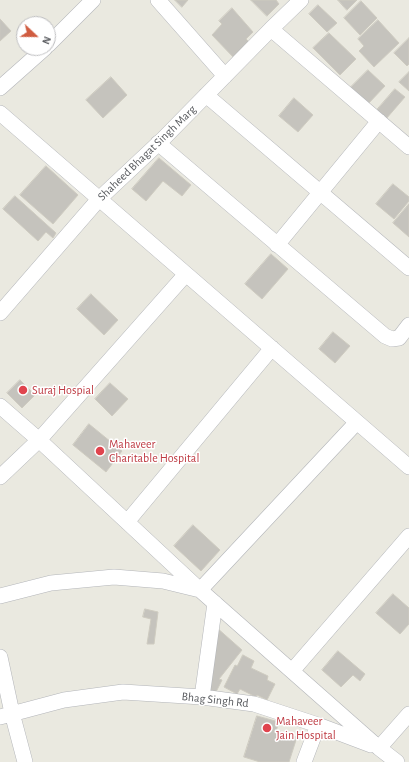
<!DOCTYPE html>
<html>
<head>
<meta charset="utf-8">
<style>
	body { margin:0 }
	#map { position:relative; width:409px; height:762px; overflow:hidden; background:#eae9e0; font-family:"Alegreya Sans",sans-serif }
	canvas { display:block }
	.north { position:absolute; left:16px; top:16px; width:40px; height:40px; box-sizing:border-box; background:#fff; border:1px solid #bdbdbf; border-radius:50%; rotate:112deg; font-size:11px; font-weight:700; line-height:16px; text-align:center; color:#595b5f }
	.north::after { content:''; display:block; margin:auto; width:14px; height:18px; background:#d05c40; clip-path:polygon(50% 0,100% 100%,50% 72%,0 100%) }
</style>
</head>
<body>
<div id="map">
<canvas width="409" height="762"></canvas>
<div class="north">N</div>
</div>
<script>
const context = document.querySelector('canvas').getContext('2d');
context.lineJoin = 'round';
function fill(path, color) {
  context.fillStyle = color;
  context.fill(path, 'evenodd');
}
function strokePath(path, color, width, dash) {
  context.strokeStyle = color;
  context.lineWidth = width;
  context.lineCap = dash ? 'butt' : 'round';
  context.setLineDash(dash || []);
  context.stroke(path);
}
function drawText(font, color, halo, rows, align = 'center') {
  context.font = font + ' "Alegreya Sans",sans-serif';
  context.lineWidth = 3;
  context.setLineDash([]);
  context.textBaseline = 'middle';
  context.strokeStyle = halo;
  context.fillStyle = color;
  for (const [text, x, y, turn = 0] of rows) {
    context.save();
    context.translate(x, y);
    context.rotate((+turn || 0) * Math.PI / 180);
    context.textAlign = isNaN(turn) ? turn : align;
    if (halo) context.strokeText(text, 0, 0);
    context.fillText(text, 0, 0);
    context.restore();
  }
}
const building = new Path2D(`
	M 175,0 L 188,0 L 182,7 Z
	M 251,0 L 276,0 L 279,4 L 267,16 Z
	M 338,0 L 357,0 L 347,10 Z
	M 361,1 L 377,18 L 360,35 L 344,18 Z
	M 318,5 L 337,23 L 327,32 L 309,14 Z
	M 232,8 L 253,32 L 246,39 L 250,43 L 235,59 L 212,35 L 222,24 L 219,21 Z
	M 0,19 L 11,31 L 0,41 Z
	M 378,20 L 399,43 L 374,67 L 359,51 L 364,46 L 358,39 Z
	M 329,33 L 356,59 L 340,75 L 313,48 Z
	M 409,38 L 409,64 L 407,66 L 394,53 Z
	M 368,70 L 385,86 L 367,105 L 350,88 Z
	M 409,72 L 409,91 L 399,82 Z
	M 111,77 L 127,95 L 103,118 L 86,100 Z
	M 395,89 L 405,97 L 386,119 L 376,111 Z
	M 294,98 L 313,115 L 298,132 L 279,116 Z
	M 159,158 L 191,185 L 182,196 L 163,181 L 146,201 L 132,189 Z
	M 46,166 L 78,195 L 53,224 L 20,195 Z
	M 393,184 L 409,197 L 409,201 L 394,219 L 376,204 Z
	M 15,196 L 56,233 L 53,238 L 46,232 L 38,241 L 3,209 Z
	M 409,204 L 409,237 L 393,223 Z
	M 271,254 L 288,269 L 262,299 L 245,284 Z
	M 91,294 L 118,320 L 104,335 L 77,309 Z
	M 333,332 L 350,346 L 335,363 L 319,349 Z
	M 20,380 L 35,395 L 22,408 L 7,393 Z
	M 110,383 L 128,399 L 112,416 L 95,399 Z
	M 89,424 L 122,451 L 106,472 L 73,445 Z
	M 193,525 L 220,550 L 201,571 L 174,546 Z
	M 393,594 L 409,608 L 409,624 L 400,634 L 376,613 Z
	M 145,609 L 158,612 L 154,644 L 147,644 L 151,619 L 143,617 Z
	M 216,627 L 242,650 L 219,679 L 222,680 L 213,698 L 205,696 Z
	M 338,651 L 365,674 L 360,681 L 353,675 L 341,687 L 322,670 Z
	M 243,655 L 254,661 L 251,668 L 268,676 L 267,680 L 275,684 L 267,700 L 257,695 L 256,697 L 240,689 L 237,694 L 224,687 L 235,665 L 237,666 Z
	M 257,716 L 279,722 L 276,731 L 297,737 L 289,762 L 260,762 L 244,757 Z`);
fill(building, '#c5c3bd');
strokePath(building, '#cecbc0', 1);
const minor = new Path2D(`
	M 158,0 L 225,76
	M 271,29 L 409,147
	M 48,45 L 93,0
	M 0,88 L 45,48
	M 206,95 L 409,268
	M 0,113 L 409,467
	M 158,143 L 385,336 L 392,339 L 399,338 L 409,325
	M 277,245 L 379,121
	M 0,313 L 99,199 L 163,139 L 271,29 L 301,0
	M 0,406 L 39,440 L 200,590 L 379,748 L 397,762
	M 0,477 L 39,440 L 186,274
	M 127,522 L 272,348
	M 0,596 L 51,583 L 114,577 L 163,581 L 200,590 L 357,422
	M 0,657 L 12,713 L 25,762
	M 292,671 L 409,536
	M 202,697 L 215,603
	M 0,717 L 64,700 L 123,692 L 202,697 L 254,704 L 318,725 L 371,745
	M 379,748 L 409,714
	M 304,762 L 318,725`);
strokePath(minor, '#b3b5b9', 16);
strokePath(minor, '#fff', 15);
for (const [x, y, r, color] of [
	[23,390,5,"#e0444e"],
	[100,451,5,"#e0444e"],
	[267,728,5,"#e0444e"]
]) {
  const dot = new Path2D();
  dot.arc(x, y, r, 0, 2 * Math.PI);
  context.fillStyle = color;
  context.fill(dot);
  strokePath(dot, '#fff', 1.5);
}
drawText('12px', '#595b5f', '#fff', [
	["Shaheed Bhagat Singh Marg",147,153,-44],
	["Bhag Singh Rd",215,700,6]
]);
drawText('12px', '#be3a42', '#fff', [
	["Suraj Hospial",32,390],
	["Mahaveer",109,444],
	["Charitable Hospital",109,458],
	["Mahaveer",276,721],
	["Jain Hospital",276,735]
], 'left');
</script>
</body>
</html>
